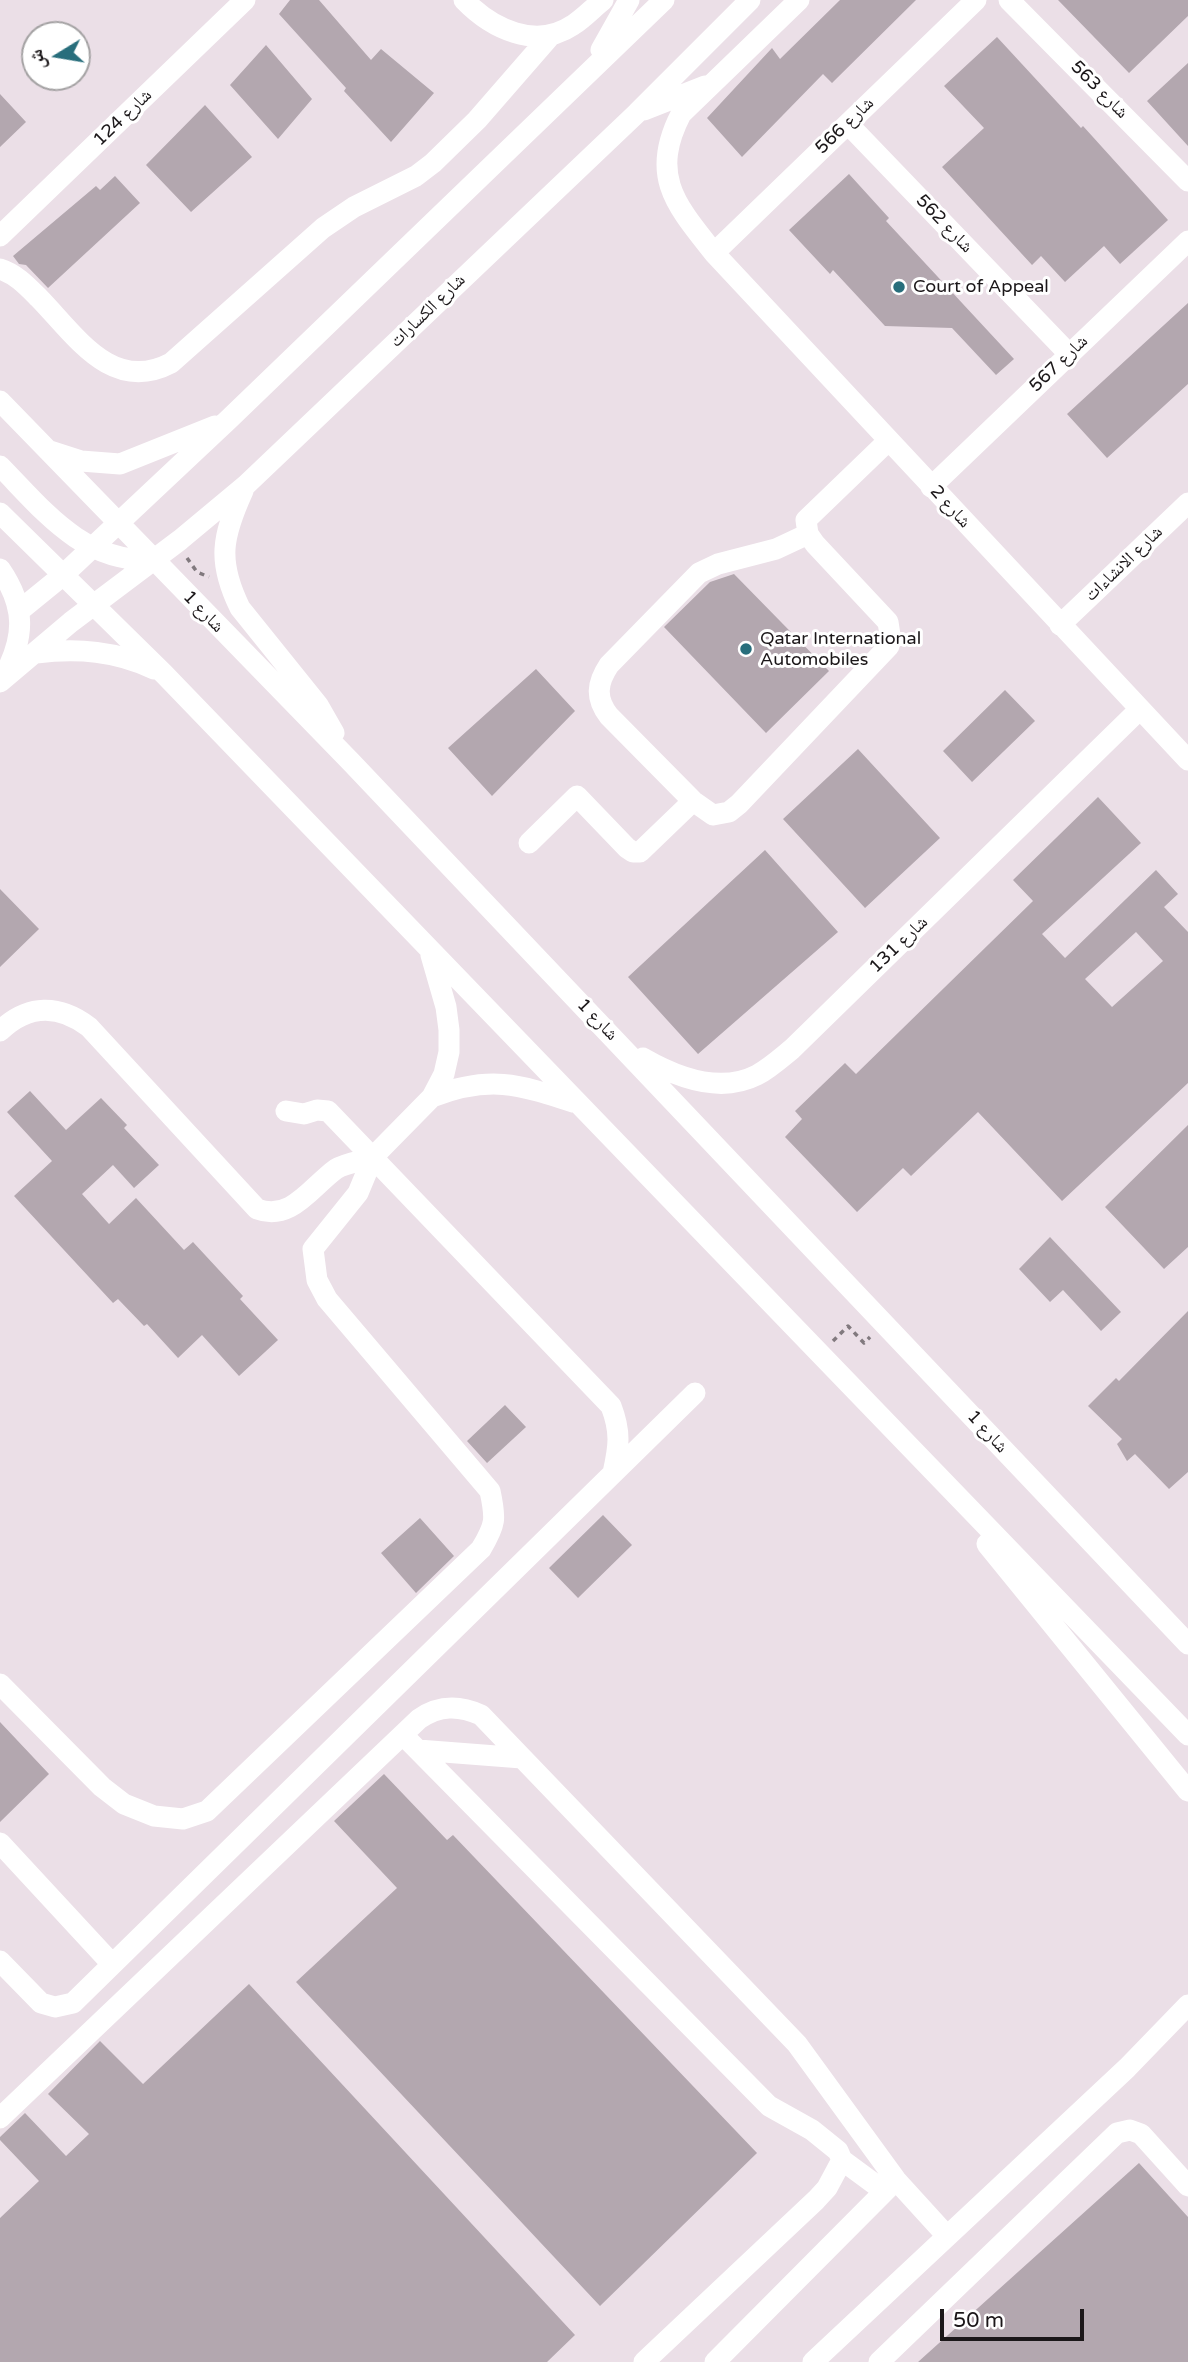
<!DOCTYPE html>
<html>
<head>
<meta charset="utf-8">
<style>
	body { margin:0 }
	#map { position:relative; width:1188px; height:2362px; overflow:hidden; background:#ebdfe7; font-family:"Varela Round","Noto Naskh Arabic",sans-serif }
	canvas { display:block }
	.north { position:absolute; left:21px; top:21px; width:70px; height:70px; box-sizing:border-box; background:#fff; border:2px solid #a4a2a3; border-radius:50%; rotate:259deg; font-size:19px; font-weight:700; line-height:28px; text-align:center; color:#1b1719 }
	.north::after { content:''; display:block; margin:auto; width:24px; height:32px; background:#286e7c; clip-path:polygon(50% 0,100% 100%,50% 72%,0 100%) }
	.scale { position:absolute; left:940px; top:2309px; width:144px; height:32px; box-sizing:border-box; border:4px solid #1b1719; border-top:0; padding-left:9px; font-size:21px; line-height:24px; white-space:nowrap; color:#1b1719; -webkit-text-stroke:5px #fff; paint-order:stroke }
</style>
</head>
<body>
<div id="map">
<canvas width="1188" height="2362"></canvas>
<div class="north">ش</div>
<div class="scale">50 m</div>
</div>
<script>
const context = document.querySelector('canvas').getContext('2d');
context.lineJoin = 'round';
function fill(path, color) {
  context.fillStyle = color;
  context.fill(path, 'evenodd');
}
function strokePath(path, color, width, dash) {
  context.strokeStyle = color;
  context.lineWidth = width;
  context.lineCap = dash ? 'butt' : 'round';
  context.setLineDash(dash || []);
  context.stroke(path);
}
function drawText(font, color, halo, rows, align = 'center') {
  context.font = font + ' "Varela Round","Noto Naskh Arabic",sans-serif';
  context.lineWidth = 6;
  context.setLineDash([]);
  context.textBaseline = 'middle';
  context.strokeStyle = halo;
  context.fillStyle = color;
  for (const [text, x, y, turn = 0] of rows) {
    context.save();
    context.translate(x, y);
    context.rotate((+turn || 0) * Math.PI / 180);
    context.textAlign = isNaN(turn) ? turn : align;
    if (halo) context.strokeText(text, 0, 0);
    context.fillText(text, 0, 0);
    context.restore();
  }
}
fill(new Path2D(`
	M 290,0 L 319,0 L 371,60 L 381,49 L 434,93 L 391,142 L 344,91 L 346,88 L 279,14 Z
	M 840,0 L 916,0 L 832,83 L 823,74 L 742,157 L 707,118 L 772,48 L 780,59 Z
	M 1058,0 L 1188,0 L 1188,16 L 1129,73 Z
	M 997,37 L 1081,128 L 1083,126 L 1168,220 L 1120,264 L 1104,246 L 1065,282 L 1041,256 L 1032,265 L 942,167 L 984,128 L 944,86 Z
	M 266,45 L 312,99 L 278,139 L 230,85 Z
	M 1188,63 L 1188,146 L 1147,101 Z
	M 0,94 L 26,122 L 0,147 Z
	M 205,105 L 252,157 L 191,212 L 146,165 Z
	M 849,174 L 889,218 L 886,221 L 1014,359 L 996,375 L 952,328 L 885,326 L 833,270 L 830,274 L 789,230 Z
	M 115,176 L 140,203 L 48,288 L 26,265 L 19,264 L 13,256 L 96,186 L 100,190 Z
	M 1188,303 L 1188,384 L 1107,458 L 1067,414 Z
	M 734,574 L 829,671 L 766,733 L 664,627 L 710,582 Z
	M 536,669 L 575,711 L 492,796 L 448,748 Z
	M 1005,690 L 1035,721 L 972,782 L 943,751 Z
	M 858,749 L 940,838 L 865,908 L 783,819 Z
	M 1098,797 L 1141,843 L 1042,934 L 1065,958 L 1156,870 L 1178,894 L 1164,907 L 1188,932 L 1188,1083 L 1062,1201 L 978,1112 L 911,1176 L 903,1168 L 857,1212 L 785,1137 L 802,1119 L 795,1111 L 845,1063 L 856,1074 L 1033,901 L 1013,880 ZM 1136,932 L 1163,961 L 1112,1007 L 1085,979 Z
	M 765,850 L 838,932 L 698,1054 L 628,977 Z
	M 0,889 L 39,929 L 0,967 Z
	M 30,1091 L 66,1130 L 101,1098 L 127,1125 L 124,1128 L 159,1165 L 134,1188 L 113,1165 L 82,1194 L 109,1224 L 136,1198 L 184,1250 L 193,1242 L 243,1296 L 240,1299 L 278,1340 L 239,1376 L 202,1335 L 178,1358 L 147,1324 L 144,1326 L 118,1299 L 113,1303 L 14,1196 L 52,1161 L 7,1112 Z
	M 1188,1125 L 1188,1247 L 1164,1269 L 1105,1207 Z
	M 1050,1237 L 1121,1312 L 1101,1331 L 1063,1290 L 1050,1302 L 1019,1269 Z
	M 1188,1311 L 1188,1472 L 1169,1489 L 1135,1454 L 1127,1461 L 1117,1444 L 1122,1439 L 1088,1406 L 1116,1378 L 1119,1381 Z
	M 505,1405 L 526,1427 L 487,1463 L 467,1441 Z
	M 603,1515 L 632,1545 L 578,1598 L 549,1568 Z
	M 420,1518 L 454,1556 L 416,1593 L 381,1553 Z
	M 0,1722 L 49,1774 L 0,1822 Z
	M 384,1774 L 447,1840 L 453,1835 L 757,2153 L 600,2306 L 296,1982 L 397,1888 L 334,1821 Z
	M 249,1984 L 575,2335 L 547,2362 L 0,2362 L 0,2218 L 39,2181 L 0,2140 L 0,2137 L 25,2113 L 66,2156 L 89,2134 L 48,2094 L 100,2041 L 143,2084 Z
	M 1139,2163 L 1188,2217 L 1188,2362 L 918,2362 Z`), '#b3a7af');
strokePath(new Path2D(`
	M 187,558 L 197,572 L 209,577
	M 833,1341 L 848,1326 L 864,1343 L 870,1337`), '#81797e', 3.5, [5, 5]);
strokePath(new Path2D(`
	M 464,0 C 492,29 536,50 573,25 C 584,18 593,8 603,0
	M 799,0 L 681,114 C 649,176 676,205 714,253 L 1188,760
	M 1009,0 L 1188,181
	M 601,50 L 629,0
	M 644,110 L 705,86
	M 848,124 L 1069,354
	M 0,236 L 245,0
	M 714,253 L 976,0
	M 0,269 C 16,274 27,286 39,298 C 76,336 112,394 171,363 L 323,228 L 354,207 L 416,176 L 433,163 L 477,120 L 551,35
	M 0,401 L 351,762 L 1188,1644
	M 50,451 L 81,461 L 120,464 L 215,426
	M 0,466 C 45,512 82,562 153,560
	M 931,487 L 1188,241
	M 243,491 C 222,537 217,561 240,608 L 318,705 L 334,733
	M 0,513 L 164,674 L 1188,1735
	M 808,534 L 776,549 L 718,564 L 699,573 L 609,665 C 597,683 595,698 609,716 L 693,801 L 713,815 L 729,812 L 739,804 L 889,646 L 890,635 L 888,622 L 815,544 L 808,534 L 806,520 L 888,441
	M 0,569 C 26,607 25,637 4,676
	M 19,611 L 62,576 L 228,420 L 664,0
	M 1060,625 L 1188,503
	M 36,653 C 78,648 116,651 154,669
	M 0,682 L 71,622 L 180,540 L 246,485 L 637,113 L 750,0
	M 529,843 L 577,796 L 627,848 L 633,852 L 640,852 L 693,801
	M 0,1031 C 28,1004 59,1004 89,1027 L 257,1209 C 291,1222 311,1187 336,1169 C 346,1163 362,1161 373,1157
	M 643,1058 C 676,1077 720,1094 757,1075 C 770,1068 781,1058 792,1049 L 1139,710
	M 432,1097 C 489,1075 518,1084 573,1102
	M 286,1111 L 304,1114 L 317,1110 L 328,1111 L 611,1406 C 621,1432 619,1446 613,1473
	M 987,1544 L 1188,1791
	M 0,1684 L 102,1787 L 124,1804 L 154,1816 L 183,1819 L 207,1811 L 481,1549 C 496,1524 496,1519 490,1491 L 327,1299 L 317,1280 L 313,1249 L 358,1193 L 373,1157 L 432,1097 L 444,1074 L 449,1052 L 449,1030 L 446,1007 L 431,955
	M 404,1736 L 769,2106 L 812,2130 L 838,2151 L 842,2160 L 884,2191
	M 418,1750 L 522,1758
	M 0,1843 L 112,1964
	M 0,1961 L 41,2003 L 55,2007 L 73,2003 L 695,1393
	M 0,2118 L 419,1719 C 439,1705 459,1705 481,1715 L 797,2044 L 896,2180 L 947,2236
	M 644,2362 L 816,2200 L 827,2188 L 842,2160
	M 715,2362 L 894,2182
	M 813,2362 L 1127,2068 L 1188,2005
	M 879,2362 L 1117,2133 L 1130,2130 L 1141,2134 L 1188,2186`), '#fff', 21);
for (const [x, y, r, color] of [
	[899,287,7,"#286e7c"],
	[746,649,7,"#286e7c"]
]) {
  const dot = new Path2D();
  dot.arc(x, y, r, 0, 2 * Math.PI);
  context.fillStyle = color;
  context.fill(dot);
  strokePath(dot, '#fff', 2.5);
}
drawText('18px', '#1b1719', '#fff', [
	["شارع 563",1099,90,45],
	["شارع 124",123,118,-44],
	["شارع 566",845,126,-44],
	["شارع 562",944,224,46],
	["شارع الكسارات",428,311,-44],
	["شارع 567",1059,364,-44],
	["شارع 2",950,507,47],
	["شارع الانشاءات",1124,564,-44],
	["شارع 1",203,612,46],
	["شارع 131",899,945,-44],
	["شارع 1",597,1020,46],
	["شارع 1",987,1432,47]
]);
drawText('18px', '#1b1719', '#fff', [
	["Court of Appeal",913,287],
	["Qatar International",760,639],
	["Automobiles",760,660]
], 'left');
</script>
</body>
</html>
